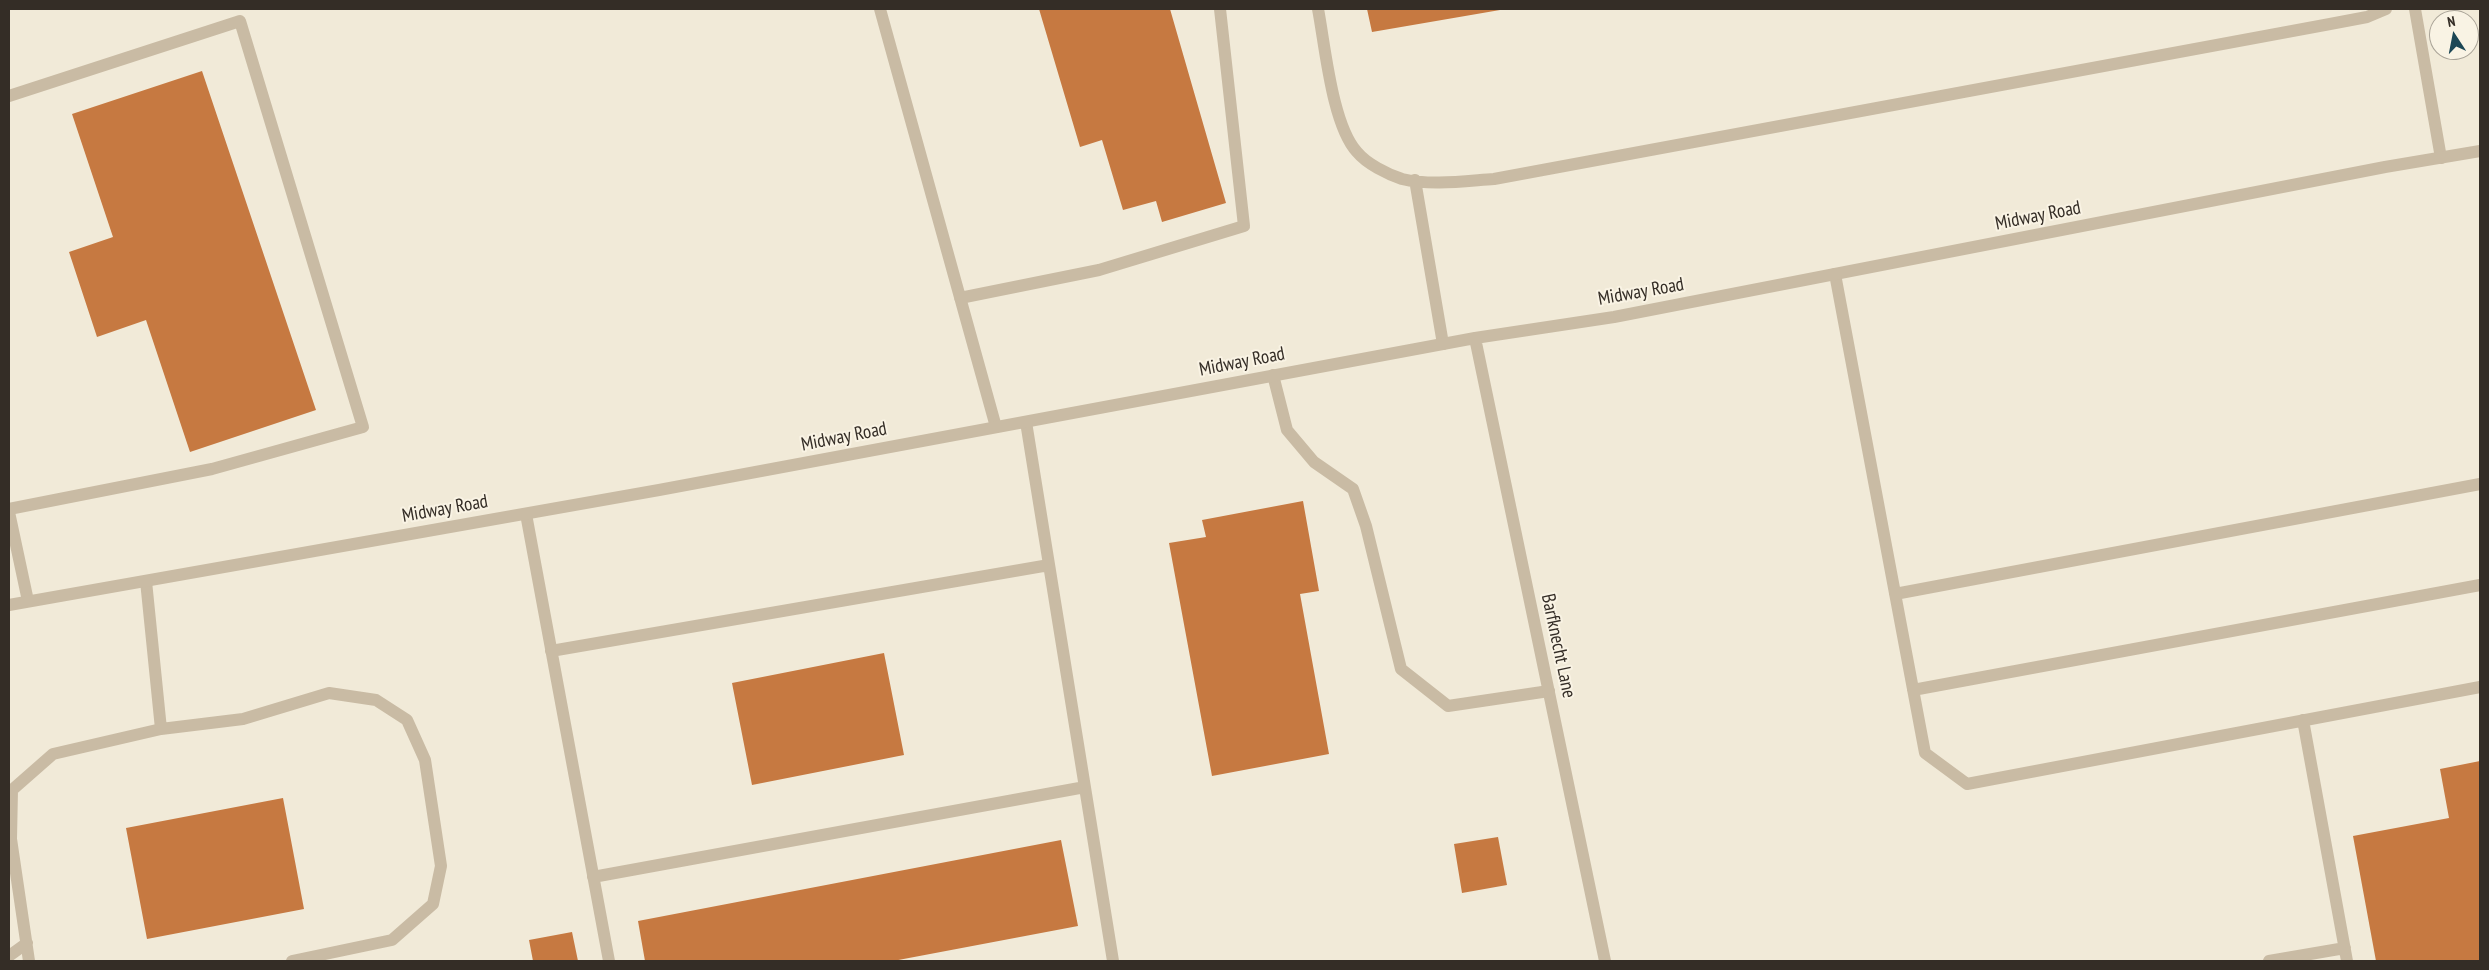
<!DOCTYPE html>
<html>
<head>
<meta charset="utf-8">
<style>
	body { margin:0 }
	#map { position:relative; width:2489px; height:970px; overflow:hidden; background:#f1ead8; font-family:"PT Sans Narrow",sans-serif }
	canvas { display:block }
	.frame { position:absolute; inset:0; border:10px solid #342d26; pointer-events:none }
	.north { position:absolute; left:2429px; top:10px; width:50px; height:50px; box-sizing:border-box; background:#f9f3e4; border:1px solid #aaa498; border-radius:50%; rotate:349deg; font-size:14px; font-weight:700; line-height:20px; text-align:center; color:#342d26 }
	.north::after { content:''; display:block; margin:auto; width:18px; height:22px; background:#1c4755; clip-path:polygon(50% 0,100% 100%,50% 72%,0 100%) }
</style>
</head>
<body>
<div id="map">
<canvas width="2489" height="970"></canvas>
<div class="frame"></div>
<div class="north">N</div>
</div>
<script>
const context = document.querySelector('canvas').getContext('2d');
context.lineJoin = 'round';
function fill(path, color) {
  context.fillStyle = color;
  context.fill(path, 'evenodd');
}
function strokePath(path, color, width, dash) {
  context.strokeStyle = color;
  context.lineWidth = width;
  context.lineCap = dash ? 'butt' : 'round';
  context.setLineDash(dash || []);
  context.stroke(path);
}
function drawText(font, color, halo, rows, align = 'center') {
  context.font = font + ' "PT Sans Narrow",sans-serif';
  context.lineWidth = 4;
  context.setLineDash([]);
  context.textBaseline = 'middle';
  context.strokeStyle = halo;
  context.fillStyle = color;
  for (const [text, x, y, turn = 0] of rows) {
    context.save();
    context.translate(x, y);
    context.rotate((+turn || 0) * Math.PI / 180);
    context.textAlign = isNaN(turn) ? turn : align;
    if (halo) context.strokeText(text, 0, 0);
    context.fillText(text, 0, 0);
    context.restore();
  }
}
fill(new Path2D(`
	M 1039,9 L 1170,9 L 1226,203 L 1162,222 L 1156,201 L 1123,210 L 1102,140 L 1080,147 Z
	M 1367,9 L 1500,9 L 1500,10 L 1372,32 Z
	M 202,71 L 316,410 L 190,452 L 146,320 L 97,337 L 69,252 L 113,237 L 72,114 Z
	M 1303,501 L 1319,591 L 1300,594 L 1329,754 L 1212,776 L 1169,543 L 1206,537 L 1202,520 Z
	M 884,653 L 904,755 L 752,785 L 732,683 Z
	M 2480,761 L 2480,961 L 2376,961 L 2353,836 L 2449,818 L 2440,769 Z
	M 283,798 L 304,909 L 147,939 L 126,828 Z
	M 1498,837 L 1507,885 L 1462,893 L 1454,844 Z
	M 1061,840 L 1078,926 L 893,961 L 645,961 L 638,921 Z
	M 572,932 L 578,961 L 533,961 L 529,940 Z`), '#c67941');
strokePath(new Path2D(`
	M 880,9 L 996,427
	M 1318,9 C 1325,45 1332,125 1357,152 C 1367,164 1387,174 1402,179 C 1431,186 1465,181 1494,179 L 2330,24 L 2367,17 L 2386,9
	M 2415,9 L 2441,158
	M 9,96 L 240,21 L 363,427 L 212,469 L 9,509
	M 1415,180 L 1443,344
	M 1835,274 L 1925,753 L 1967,784 L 2480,687
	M 960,298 L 1099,270 L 1244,226 L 1220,9
	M 1273,375 L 1287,430 L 1314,462 L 1353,489 L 1366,526 L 1401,669 L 1448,706 L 1549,691
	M 1026,422 L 1113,961
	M 9,512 L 28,601
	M 526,514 L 609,961
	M 1895,594 L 2480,484
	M 551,651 L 1049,565
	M 1913,690 L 2480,585
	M 2303,720 L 2347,961
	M 161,729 L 243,719 L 329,693 L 376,700 L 407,720 L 425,760 L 441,866 L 433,904 L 392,940 L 292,961
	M 593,877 L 1085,787
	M 9,956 L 27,943
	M 29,961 L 11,839 L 12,790 L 53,754 L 161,729 L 146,581
	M 2269,961 L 2345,948`), '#c9bba4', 12);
strokePath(new Path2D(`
	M 1475,338 L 1605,961
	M 9,605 L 659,490 L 1475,338 L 1614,317 L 2385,167 L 2480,151`), '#c9bba4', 12);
drawText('19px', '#342d26', '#f9f3e4', [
	["Midway Road",2038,216,-11],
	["Midway Road",1641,292,-10],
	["Midway Road",1242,362,-11],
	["Midway Road",844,437,-11],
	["Midway Road",445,509,-10],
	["Barfknecht Lane",1558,646,78]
]);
</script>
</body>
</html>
